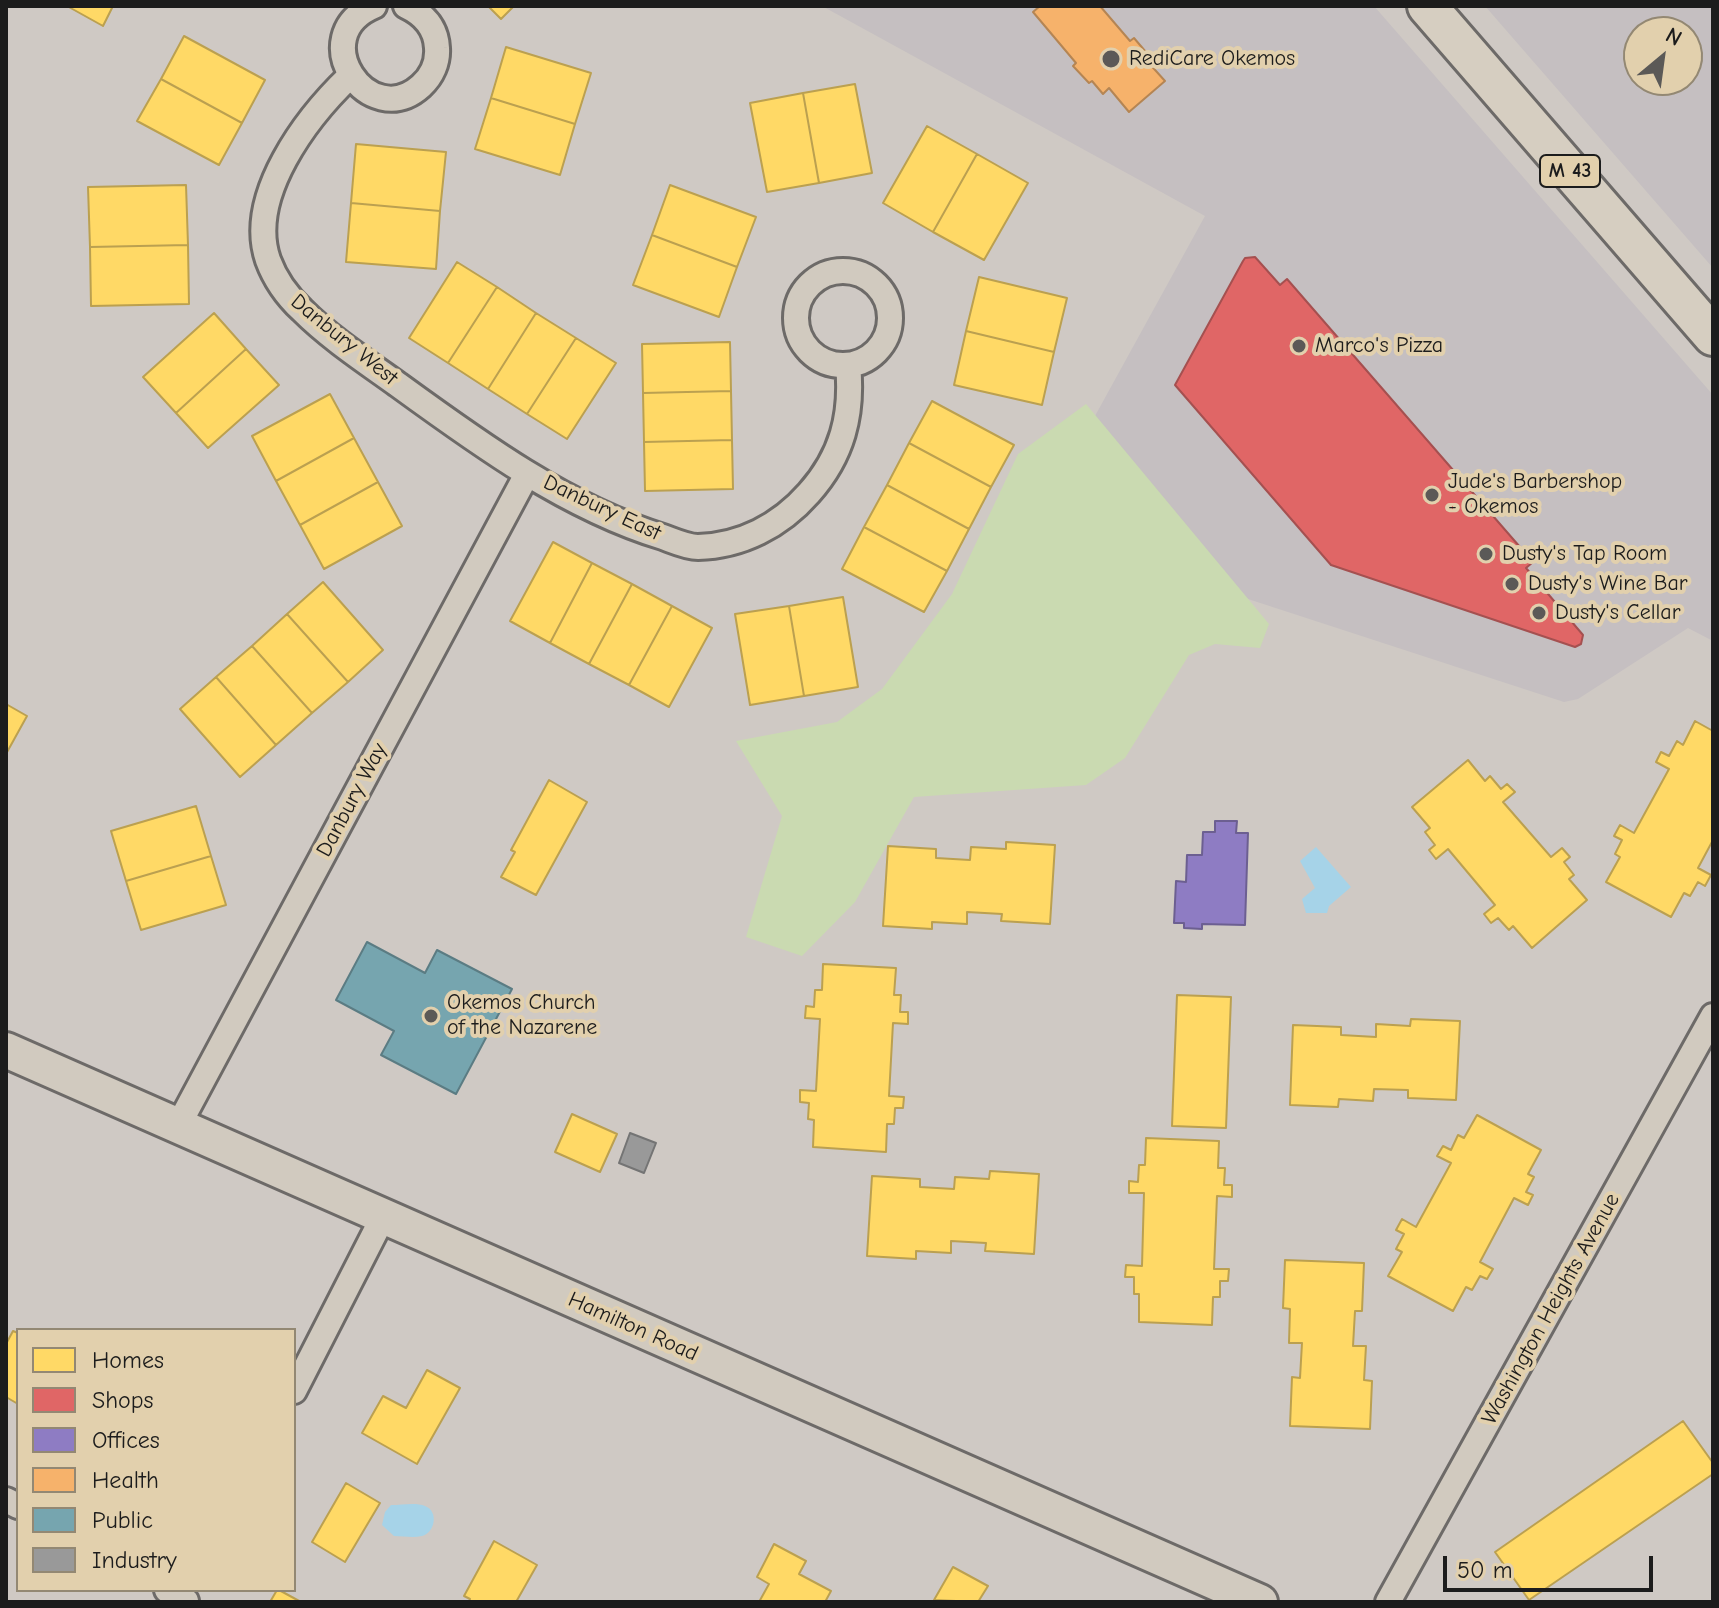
<!DOCTYPE html>
<html>
<head>
<meta charset="utf-8">
<style>
	body { margin:0 }
	#map { position:relative; width:1719px; height:1608px; overflow:hidden; background:#cfc9c4; font-family:"Comic Neue",sans-serif }
	canvas { display:block }
	.frame { position:absolute; inset:0; border:8px solid #1c1c1c; pointer-events:none }
	.legend { position:absolute; left:16px; top:1328px; width:280px; height:264px; box-sizing:border-box; background:#e2d0ad; border:2px solid #938873; margin:0; padding:10px 14px; list-style:none; font-size:24px; color:#1c1c1c }
	.legend li { display:flex; align-items:center; gap:16px; height:40px }
	.legend b { width:40px; border:2px solid #938873 }
	.north { position:absolute; left:1623px; top:16px; width:80px; height:80px; box-sizing:border-box; background:#e2d0ad; border:2px solid #938873; border-radius:50%; rotate:29deg; font-size:22px; font-weight:700; line-height:32px; text-align:center; color:#1c1c1c }
	.north::after { content:''; display:block; margin:auto; width:28px; height:36px; background:#5b5957; clip-path:polygon(50% 0,100% 100%,50% 72%,0 100%) }
	.scale { position:absolute; left:1443px; top:1556px; width:210px; height:36px; box-sizing:border-box; border:4px solid #1c1c1c; border-top:0; padding-left:10px; font-size:24px; line-height:28px; white-space:nowrap; color:#1c1c1c; -webkit-text-stroke:6px #e2d0ad; paint-order:stroke }
</style>
</head>
<body>
<div id="map">
<canvas width="1719" height="1608"></canvas>
<div class="frame"></div>
<ul class="legend">
<li><b style="height:22px;background:#ffd966"></b>Homes</li>
<li><b style="height:22px;background:#e06666"></b>Shops</li>
<li><b style="height:22px;background:#8e7cc3"></b>Offices</li>
<li><b style="height:22px;background:#f6b26b"></b>Health</li>
<li><b style="height:22px;background:#76a5af"></b>Public</li>
<li><b style="height:22px;background:#999"></b>Industry</li>
</ul>
<div class="north">N</div>
<div class="scale">50 m</div>
</div>
<script>
const context = document.querySelector('canvas').getContext('2d');
context.lineJoin = 'round';
function fill(path, color) {
  context.fillStyle = color;
  context.fill(path, 'evenodd');
}
function strokePath(path, color, width, dash) {
  context.strokeStyle = color;
  context.lineWidth = width;
  context.lineCap = dash ? 'butt' : 'round';
  context.setLineDash(dash || []);
  context.stroke(path);
}
function drawText(font, color, halo, rows, align = 'center') {
  context.font = font + ' "Comic Neue",sans-serif';
  context.lineWidth = 8;
  context.setLineDash([]);
  context.textBaseline = 'middle';
  context.strokeStyle = halo;
  context.fillStyle = color;
  for (const [text, x, y, turn = 0] of rows) {
    context.save();
    context.translate(x, y);
    context.rotate((+turn || 0) * Math.PI / 180);
    context.textAlign = isNaN(turn) ? turn : align;
    if (halo) context.strokeText(text, 0, 0);
    context.fillText(text, 0, 0);
    context.restore();
  }
}
fill(new Path2D(`
	M 822,6 L 1374,6 L 1713,395 L 1713,641 L 1688,628 L 1578,699 L 1564,702 L 1202,584 L 1035,525 L 1205,216 Z
	M 1485,6 L 1713,6 L 1713,268 ZM 1639,32 L 1687,32 L 1687,80 L 1639,80 Z`), '#c5bfc1');
fill(new Path2D(`
	M 1086,404 L 1269,624 L 1260,648 L 1215,644 L 1189,655 L 1125,758 L 1086,785 L 914,797 L 855,902 L 802,956 L 746,937 L 782,816 L 736,741 L 837,722 L 882,689 L 952,594 L 1018,454 Z`), '#cadab1');
fill(new Path2D(`
	M 1316,847 L 1351,887 L 1329,906 L 1327,913 L 1306,913 L 1302,899 L 1315,888 L 1300,861 Z
	M 391,1505 C 402,1505 416,1502 425,1506 C 439,1511 435,1533 422,1536 C 413,1538 403,1536 394,1536 L 382,1525 L 385,1512 Z`), '#a6d3e8');
const homes = new Path2D(`
	M 67,6 L 113,6 L 103,26 Z
	M 488,6 L 514,6 L 501,19 Z
	M 184,36 L 265,80 L 242,123 L 161,79 Z
	M 506,47 L 591,73 L 575,124 L 491,98 Z
	M 161,79 L 242,123 L 219,165 L 137,121 Z
	M 855,84 L 872,173 L 819,183 L 803,93 Z
	M 803,93 L 819,183 L 767,192 L 750,103 Z
	M 491,98 L 575,124 L 560,175 L 475,149 Z
	M 927,126 L 977,154 L 933,232 L 883,203 Z
	M 356,144 L 446,152 L 440,211 L 351,203 Z
	M 977,154 L 1028,183 L 984,260 L 933,232 Z
	M 186,185 L 188,245 L 90,247 L 88,187 Z
	M 670,185 L 756,217 L 737,267 L 652,235 Z
	M 351,203 L 440,211 L 436,269 L 346,262 Z
	M 652,235 L 737,267 L 719,317 L 633,285 Z
	M 188,245 L 189,304 L 91,306 L 90,247 Z
	M 457,262 L 497,287 L 448,363 L 409,338 Z
	M 979,277 L 1067,298 L 1054,352 L 966,331 Z
	M 497,287 L 536,313 L 488,389 L 448,363 Z
	M 214,313 L 246,349 L 176,413 L 143,377 Z
	M 536,313 L 576,338 L 527,414 L 488,389 Z
	M 966,331 L 1054,352 L 1042,405 L 954,385 Z
	M 576,338 L 616,363 L 567,439 L 527,414 Z
	M 730,342 L 731,391 L 643,393 L 642,344 Z
	M 246,349 L 279,385 L 208,448 L 176,413 Z
	M 731,391 L 732,440 L 644,442 L 643,393 Z
	M 330,394 L 354,438 L 276,481 L 252,436 Z
	M 932,401 L 1014,445 L 991,487 L 909,443 Z
	M 354,438 L 378,482 L 300,525 L 276,481 Z
	M 732,440 L 733,489 L 645,491 L 644,442 Z
	M 909,443 L 991,487 L 969,529 L 887,485 Z
	M 378,482 L 402,526 L 324,569 L 300,525 Z
	M 887,485 L 969,529 L 947,571 L 864,527 Z
	M 864,527 L 947,571 L 924,612 L 842,569 Z
	M 553,542 L 592,563 L 550,643 L 510,621 Z
	M 592,563 L 632,584 L 589,664 L 550,643 Z
	M 323,582 L 383,650 L 348,682 L 287,614 Z
	M 632,584 L 672,606 L 629,685 L 589,664 Z
	M 843,597 L 858,687 L 804,696 L 789,606 Z
	M 672,606 L 712,628 L 669,707 L 629,685 Z
	M 789,606 L 804,696 L 750,705 L 735,614 Z
	M 287,614 L 348,682 L 312,713 L 252,646 Z
	M 252,646 L 312,713 L 276,745 L 216,677 Z
	M 216,677 L 276,745 L 240,777 L 180,709 Z
	M 6,704 L 27,716 L 6,754 Z
	M 1695,721 L 1713,731 L 1713,840 L 1698,868 L 1711,875 L 1705,886 L 1698,882 L 1690,896 L 1684,893 L 1671,917 L 1606,882 L 1620,857 L 1615,854 L 1622,840 L 1614,836 L 1620,825 L 1634,833 L 1669,769 L 1656,762 L 1661,752 L 1669,756 L 1677,741 L 1683,745 Z
	M 1468,760 L 1485,781 L 1490,776 L 1501,789 L 1507,784 L 1515,792 L 1503,802 L 1551,857 L 1562,848 L 1570,857 L 1564,862 L 1574,875 L 1569,879 L 1587,900 L 1532,948 L 1513,926 L 1509,930 L 1498,918 L 1491,923 L 1484,914 L 1495,905 L 1448,849 L 1436,859 L 1429,850 L 1435,845 L 1425,832 L 1430,828 L 1412,807 Z
	M 549,780 L 587,802 L 536,895 L 501,877 L 515,852 L 511,850 Z
	M 196,806 L 211,856 L 126,881 L 111,831 Z
	M 1006,842 L 1055,845 L 1050,924 L 1001,921 L 1002,914 L 967,912 L 967,924 L 932,922 L 932,929 L 883,926 L 888,846 L 936,849 L 936,858 L 970,860 L 971,847 L 1006,849 Z
	M 211,856 L 226,905 L 141,930 L 126,881 Z
	M 823,964 L 896,968 L 894,995 L 901,995 L 900,1012 L 908,1012 L 908,1024 L 893,1023 L 889,1096 L 904,1097 L 903,1108 L 895,1108 L 894,1124 L 887,1124 L 886,1152 L 813,1147 L 814,1120 L 808,1119 L 809,1103 L 800,1102 L 800,1090 L 816,1091 L 820,1019 L 805,1018 L 806,1006 L 814,1007 L 815,990 L 822,990 Z
	M 1177,995 L 1231,997 L 1226,1128 L 1172,1126 Z
	M 1411,1019 L 1460,1021 L 1456,1100 L 1408,1098 L 1408,1090 L 1374,1089 L 1373,1101 L 1339,1099 L 1338,1107 L 1290,1105 L 1293,1025 L 1341,1027 L 1341,1035 L 1376,1037 L 1376,1024 L 1410,1026 Z
	M 572,1114 L 617,1134 L 600,1172 L 555,1152 Z
	M 1477,1115 L 1541,1150 L 1528,1174 L 1534,1177 L 1526,1192 L 1533,1195 L 1528,1205 L 1514,1198 L 1480,1262 L 1493,1269 L 1487,1279 L 1480,1276 L 1472,1290 L 1466,1287 L 1453,1311 L 1388,1276 L 1402,1252 L 1396,1249 L 1404,1234 L 1396,1230 L 1402,1219 L 1416,1227 L 1451,1163 L 1437,1156 L 1443,1146 L 1451,1150 L 1458,1135 L 1464,1138 Z
	M 1146,1138 L 1219,1141 L 1218,1168 L 1225,1168 L 1224,1185 L 1232,1185 L 1232,1197 L 1217,1196 L 1214,1269 L 1229,1269 L 1228,1281 L 1220,1281 L 1220,1297 L 1213,1297 L 1212,1325 L 1139,1322 L 1139,1294 L 1134,1294 L 1134,1277 L 1125,1277 L 1126,1265 L 1142,1266 L 1144,1193 L 1129,1193 L 1129,1181 L 1138,1182 L 1139,1165 L 1145,1165 Z
	M 990,1171 L 1039,1174 L 1034,1254 L 985,1251 L 986,1243 L 951,1241 L 951,1253 L 916,1251 L 916,1259 L 867,1256 L 872,1176 L 920,1179 L 920,1187 L 954,1189 L 955,1177 L 989,1179 Z
	M 1285,1260 L 1364,1263 L 1362,1311 L 1355,1311 L 1353,1346 L 1366,1346 L 1364,1380 L 1372,1381 L 1370,1429 L 1290,1426 L 1292,1377 L 1300,1378 L 1302,1343 L 1289,1343 L 1290,1309 L 1283,1308 Z
	M 13,1331 L 18,1333 L 18,1404 L 6,1397 L 6,1344 Z
	M 427,1370 L 460,1388 L 417,1464 L 362,1433 L 383,1396 L 406,1408 Z
	M 1683,1421 L 1713,1463 L 1713,1474 L 1529,1600 L 1495,1552 Z
	M 346,1483 L 380,1503 L 345,1562 L 312,1542 Z
	M 494,1541 L 537,1565 L 516,1602 L 469,1602 L 470,1599 L 464,1596 Z
	M 774,1544 L 806,1561 L 799,1574 L 831,1591 L 825,1602 L 759,1602 L 769,1584 L 757,1577 Z
	M 953,1567 L 988,1586 L 978,1602 L 934,1600 Z
	M 277,1590 L 279,1590 L 301,1602 L 270,1602 Z`);
fill(homes, '#ffd966');
strokePath(homes, '#bba050', 2);
const shops = new Path2D(`
	M 1255,257 L 1280,285 L 1287,279 L 1533,562 L 1526,568 L 1583,635 L 1581,644 L 1575,647 L 1331,565 L 1175,385 L 1243,261 L 1245,258 Z`);
fill(shops, '#e06666');
strokePath(shops, '#a55050', 2);
const offices = new Path2D(`
	M 1215,821 L 1237,821 L 1236,833 L 1248,833 L 1245,925 L 1202,924 L 1202,929 L 1184,928 L 1184,923 L 1174,923 L 1176,881 L 1186,882 L 1187,855 L 1202,855 L 1203,832 L 1215,832 Z`);
fill(offices, '#8e7cc3');
strokePath(offices, '#6c5f91', 2);
const health = new Path2D(`
	M 1040,6 L 1100,6 L 1130,41 L 1134,38 L 1151,58 L 1147,61 L 1165,81 L 1129,112 L 1109,88 L 1103,94 L 1092,81 L 1089,83 L 1073,66 L 1076,63 L 1033,12 Z`);
fill(health, '#f6b26b');
strokePath(health, '#b58553', 2);
const public = new Path2D(`
	M 367,942 L 425,973 L 437,950 L 512,989 L 456,1094 L 381,1055 L 394,1031 L 336,1000 Z`);
fill(public, '#76a5af');
strokePath(public, '#5b7c83', 2);
const industry = new Path2D(`
	M 630,1133 L 656,1143 L 644,1173 L 619,1163 Z`);
fill(industry, '#999');
strokePath(industry, '#747474', 2);
const street = new Path2D(`
	M 374,6 C 303,36 369,133 421,86 C 432,76 438,62 437,48 C 436,27 423,14 406,6
	M 350,76 C 307,117 246,196 268,260 C 275,279 288,297 302,310 C 330,338 365,361 397,384 C 478,443 567,508 663,537 C 674,541 687,547 698,547 C 741,546 780,526 809,493 C 842,456 853,415 848,365
	M796 318a47 47 0 1 1 94 0a47 47 0 1 1-94 0Z
	M 178,1126 L 527,474
	M 294,1391 L 383,1217
	M 6,1500 L 18,1506
	M 167,1590 L 186,1601
	M 1388,1602 L 1713,1016`);
const secondary = new Path2D(`
	M 6,1050 L 1260,1602`);
const primary = new Path2D(`
	M 1427,6 L 1713,336`);
strokePath(street, '#6d6a68', 30);
strokePath(secondary, '#6d6a68', 40);
strokePath(primary, '#6d6a68', 44);
strokePath(street, '#d1cabf', 24);
strokePath(secondary, '#d1cabf', 34);
strokePath(primary, '#d6cec1', 38);
for (const [x, y, r, color] of [
	[1111,59,10,"#5b5957"],
	[1299,346,8,"#5b5957"],
	[1432,495,8,"#5b5957"],
	[1486,554,8,"#5b5957"],
	[1512,584,8,"#5b5957"],
	[1539,613,8,"#5b5957"],
	[431,1016,8,"#5b5957"]
]) {
  const dot = new Path2D();
  dot.arc(x, y, r, 0, 2 * Math.PI);
  context.fillStyle = color;
  context.fill(dot);
  strokePath(dot, '#e2d0ad', 3);
}
for (const [x, y, w] of [
	[1570,171,60]
]) {
  const box = new Path2D();
  box.roundRect(x - w / 2, y - 16, w, 32, 6);
  context.fillStyle = '#e2d0ad';
  context.fill(box);
  strokePath(box, '#1c1c1c', 2);
}
drawText('bold 20px', '#1c1c1c', null, [
	["M 43",1570,171]
]);
drawText('22px', '#1c1c1c', '#e2d0ad', [
	["RediCare Okemos",1129,59],
	["Marco's Pizza",1315,346],
	["Jude's Barbershop",1448,482],
	["- Okemos",1448,507],
	["Dusty's Tap Room",1502,554],
	["Dusty's Wine Bar",1528,584],
	["Dusty's Cellar",1555,613],
	["Okemos Church",447,1003],
	["of the Nazarene",447,1028]
], 'left');
drawText('22px', '#1c1c1c', '#e2d0ad', [
	["Danbury West",344,340,39],
	["Danbury East",602,508,25],
	["Danbury Way",352,800,-62],
	["Washington Heights Avenue",1551,1309,-61],
	["Hamilton Road",633,1327,24]
]);
</script>
</body>
</html>
